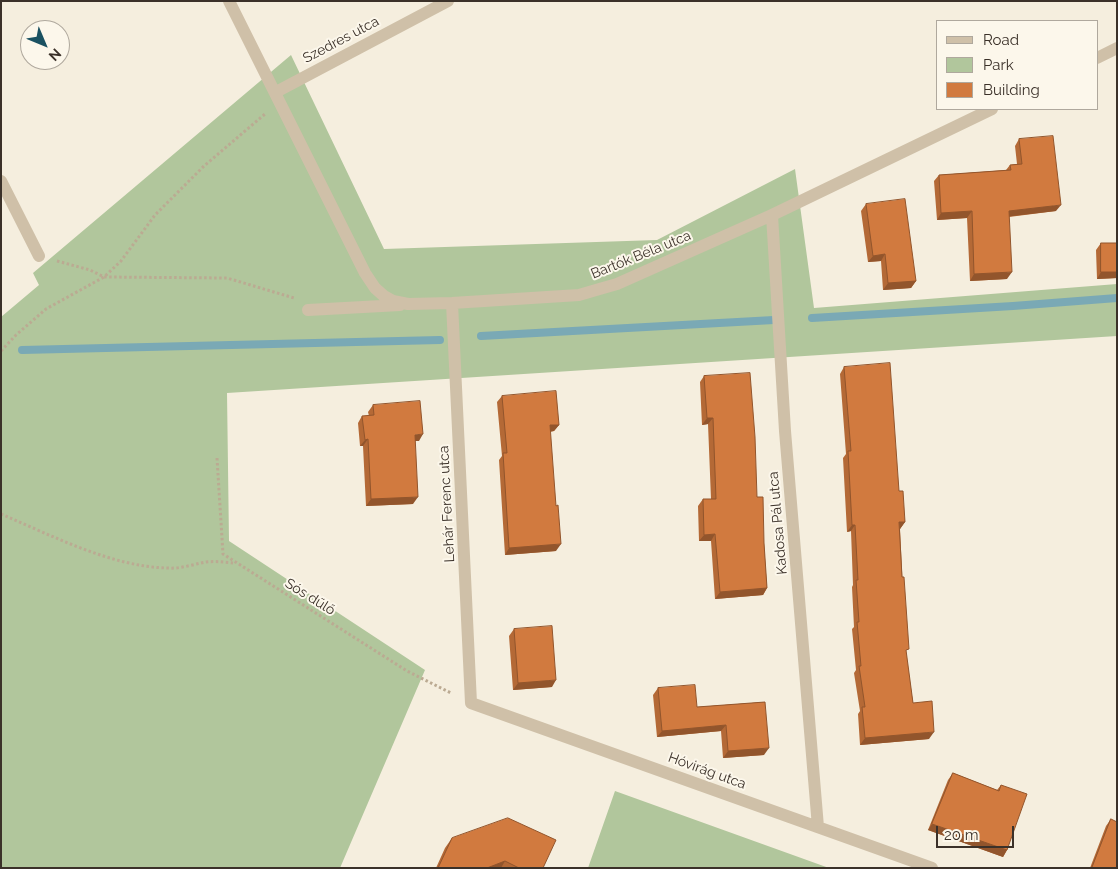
<!DOCTYPE html>
<html>
<head>
<meta charset="utf-8">
<style>
	body { margin:0 }
	#map { position:relative; width:1118px; height:869px; overflow:hidden; background:#f5eede; font-family:Raleway,sans-serif }
	canvas { display:block }
	.frame { position:absolute; inset:0; border:2px solid #3b3129; pointer-events:none }
	.legend { position:absolute; left:936px; top:20px; width:162px; height:90px; box-sizing:border-box; background:#fcf7eb; border:1px solid #afa89d; margin:0; padding:6px 9px; list-style:none; font-size:15px; color:#3b3129 }
	.legend li { display:flex; align-items:center; gap:10px; height:25px }
	.legend b { width:25px; border:1px solid #afa89d }
	.north { position:absolute; left:20px; top:20px; width:50px; height:50px; box-sizing:border-box; background:#fcf7eb; border:1px solid #afa89d; border-radius:50%; rotate:135deg; font-size:14px; font-weight:700; line-height:20px; text-align:center; color:#3b3129 }
	.north::after { content:''; display:block; margin:auto; width:18px; height:22px; background:#1a5161; clip-path:polygon(50% 0,100% 100%,50% 72%,0 100%) }
	.scale { position:absolute; left:936px; top:826px; width:78px; height:22px; box-sizing:border-box; border:2px solid #3b3129; border-top:0; padding-left:6px; font-size:15px; line-height:18px; white-space:nowrap; color:#3b3129; -webkit-text-stroke:4px #fcf7eb; paint-order:stroke }
</style>
</head>
<body>
<div id="map">
<canvas width="1118" height="869"></canvas>
<div class="frame"></div>
<ul class="legend">
<li><b style="height:6px;background:#cfc0a8"></b>Road</li>
<li><b style="height:14px;background:#b1c69c"></b>Park</li>
<li><b style="height:14px;background:#d17a3f"></b>Building</li>
</ul>
<div class="north">N</div>
<div class="scale">20 m</div>
</div>
<script>
const context = document.querySelector('canvas').getContext('2d');
context.lineJoin = 'round';
function fill(path, color) {
  context.fillStyle = color;
  context.fill(path, 'evenodd');
}
function strokePath(path, color, width, dash) {
  context.strokeStyle = color;
  context.lineWidth = width;
  context.lineCap = dash ? 'butt' : 'round';
  context.setLineDash(dash || []);
  context.stroke(path);
}
function drawText(font, color, halo, rows, align = 'center') {
  context.font = font + ' Raleway,sans-serif';
  context.lineWidth = 4;
  context.setLineDash([]);
  context.textBaseline = 'middle';
  context.strokeStyle = halo;
  context.fillStyle = color;
  for (const [text, x, y, turn = 0] of rows) {
    context.save();
    context.translate(x, y);
    context.rotate((+turn || 0) * Math.PI / 180);
    context.textAlign = isNaN(turn) ? turn : align;
    if (halo) context.strokeText(text, 0, 0);
    context.fillText(text, 0, 0);
    context.restore();
  }
}
fill(new Path2D(`
	M 291,55 L 384,249 L 657,240 L 795,169 L 814,308 L 1117,284 L 1117,336 L 227,393 L 229,541 L 425,670 L 340,868 L 1,868 L 1,317 L 39,285 L 33,273 Z
	M 615,791 L 829,868 L 588,868 Z`), '#b1c69c');
strokePath(new Path2D(`
	M 812,318 L 1013,306 L 1117,298
	M 481,336 L 774,320
	M 22,350 L 440,340`), '#7aa9b5', 8);
strokePath(new Path2D(`
	M 57,261 L 90,270 L 104,277 L 227,278 L 294,298
	M 1,351 L 16,335 L 46,309 L 104,277 L 121,261 L 155,215 L 204,166 L 265,114
	M 217,458 L 223,554 L 407,671 L 451,693
	M 1,514 C 53,536 112,567 168,568 C 181,569 194,564 206,562 C 215,561 224,562 233,563`), '#bbaa92', 3, [2.5, 2.5]);
strokePath(new Path2D(`
	M 229,1 L 365,273 L 375,288 L 384,296 L 393,301 L 408,304 L 452,303 L 579,295 L 596,290 L 617,284 L 772,215 L 992,109
	M 1097,58 L 1117,48
	M 276,92 L 448,1
	M 1,181 L 39,256
	M 772,215 L 785,431 L 818,827
	M 452,303 L 471,703 L 932,868
	M 308,310 L 400,305`), '#cfc0a8', 12);
fill(new Path2D(`
	M 1019,139 L 1056,211 L 1009,217 L 1007,279 L 970,281 L 967,218 L 937,220 L 934,181 L 939,175 L 1006,170 L 1010,165 L 1017,164 L 1015,146 Z
	M 866,204 L 916,281 L 911,288 L 883,290 L 881,261 L 868,262 L 861,211 Z
	M 1101,243 L 1117,278 L 1097,279 L 1096,250 Z
	M 844,367 L 899,491 L 905,522 L 900,529 L 906,653 L 913,703 L 929,739 L 860,745 L 858,714 L 860,711 L 854,673 L 856,670 L 852,629 L 854,627 L 852,587 L 853,585 L 851,531 L 847,532 L 843,458 L 846,454 L 840,374 Z
	M 704,376 L 757,497 L 764,543 L 767,588 L 763,595 L 715,599 L 711,541 L 699,541 L 698,506 L 703,499 L 711,499 L 708,424 L 702,425 L 700,382 Z
	M 502,396 L 559,425 L 554,431 L 550,432 L 556,551 L 505,555 L 499,460 L 502,456 L 497,402 Z
	M 373,405 L 419,441 L 415,441 L 413,504 L 366,506 L 363,446 L 360,446 L 358,423 L 362,416 L 369,416 L 368,412 Z
	M 514,629 L 552,687 L 513,690 L 509,636 Z
	M 658,688 L 697,707 L 765,702 L 764,755 L 723,758 L 721,731 L 657,737 L 653,695 Z
	M 953,773 L 997,790 L 1001,785 L 1007,850 L 1003,857 L 928,830 L 948,780 Z
	M 1111,819 L 1117,868 L 1090,868 L 1106,826 Z
	M 452,838 L 543,868 L 436,868 L 445,848 Z`), '#b46936');
fill(new Path2D(`
	M 1061,205 L 1056,211 L 1004,217 L 1009,211 Z
	M 972,211 L 967,218 L 937,220 L 941,213 Z
	M 885,254 L 881,261 L 868,262 L 873,256 Z
	M 1012,272 L 1007,279 L 970,281 L 974,274 Z
	M 1101,272 L 1117,272 L 1117,278 L 1097,279 Z
	M 916,281 L 911,288 L 883,290 L 888,283 Z
	M 707,418 L 713,418 L 708,424 L 702,425 Z
	M 550,425 L 559,425 L 554,431 L 545,432 Z
	M 423,434 L 419,441 L 410,441 L 415,435 Z
	M 368,439 L 363,446 L 360,446 L 365,440 Z
	M 418,497 L 413,504 L 366,506 L 371,499 Z
	M 899,522 L 905,522 L 900,529 Z
	M 852,525 L 855,525 L 851,531 L 847,532 Z
	M 715,534 L 711,541 L 699,541 L 704,535 Z
	M 561,544 L 556,551 L 505,555 L 509,548 Z
	M 767,588 L 763,595 L 715,599 L 720,592 Z
	M 556,680 L 552,687 L 513,690 L 518,683 Z
	M 726,725 L 721,731 L 657,737 L 662,731 Z
	M 934,732 L 929,739 L 860,745 L 865,738 Z
	M 769,748 L 764,755 L 723,758 L 728,751 Z
	M 932,824 L 1007,850 L 1003,857 L 928,830 Z
	M 505,861 L 501,868 L 487,868 Z`), '#92552c');
const building = new Path2D(`
	M 1053,136 L 1061,205 L 1009,211 L 1012,272 L 974,274 L 972,211 L 941,213 L 939,175 L 1011,170 L 1010,165 L 1022,164 L 1019,139 Z
	M 905,199 L 916,281 L 888,283 L 885,254 L 873,256 L 866,204 Z
	M 1101,243 L 1117,243 L 1117,272 L 1101,272 Z
	M 890,363 L 899,491 L 903,491 L 905,522 L 899,522 L 902,577 L 904,577 L 909,649 L 906,650 L 913,703 L 932,701 L 934,732 L 865,738 L 862,707 L 865,707 L 859,666 L 861,666 L 857,622 L 859,622 L 856,580 L 858,580 L 855,525 L 852,525 L 848,451 L 851,451 L 844,367 Z
	M 750,373 L 755,437 L 757,497 L 763,497 L 764,543 L 767,588 L 720,592 L 715,534 L 704,535 L 703,499 L 716,499 L 713,418 L 707,418 L 704,376 Z
	M 556,391 L 559,425 L 550,425 L 556,506 L 558,505 L 561,544 L 509,548 L 503,453 L 507,453 L 502,396 Z
	M 420,401 L 423,434 L 415,435 L 418,497 L 371,499 L 368,439 L 365,440 L 362,416 L 374,415 L 373,405 Z
	M 552,626 L 556,680 L 518,683 L 514,629 Z
	M 695,685 L 697,707 L 765,702 L 769,748 L 728,751 L 726,725 L 662,731 L 658,688 Z
	M 953,773 L 999,791 L 1001,785 L 1027,794 L 1007,850 L 932,824 Z
	M 508,818 L 556,840 L 543,868 L 519,868 L 505,861 L 487,868 L 438,868 L 452,838 Z
	M 1111,819 L 1117,822 L 1117,868 L 1092,868 Z`);
fill(building, '#d17a3f');
strokePath(building, '#92552c', 1);
drawText('14px', '#3b3129', '#fcf7eb', [
	["Szedres utca",341,40,-28],
	["Bartók Béla utca",641,255,-22],
	["Lehár Ferenc utca",447,504,-93],
	["Kadosa Pál utca",778,523,-95],
	["Sós dűlő",310,597,32],
	["Hóvirág utca",707,771,20]
]);
</script>
</body>
</html>
